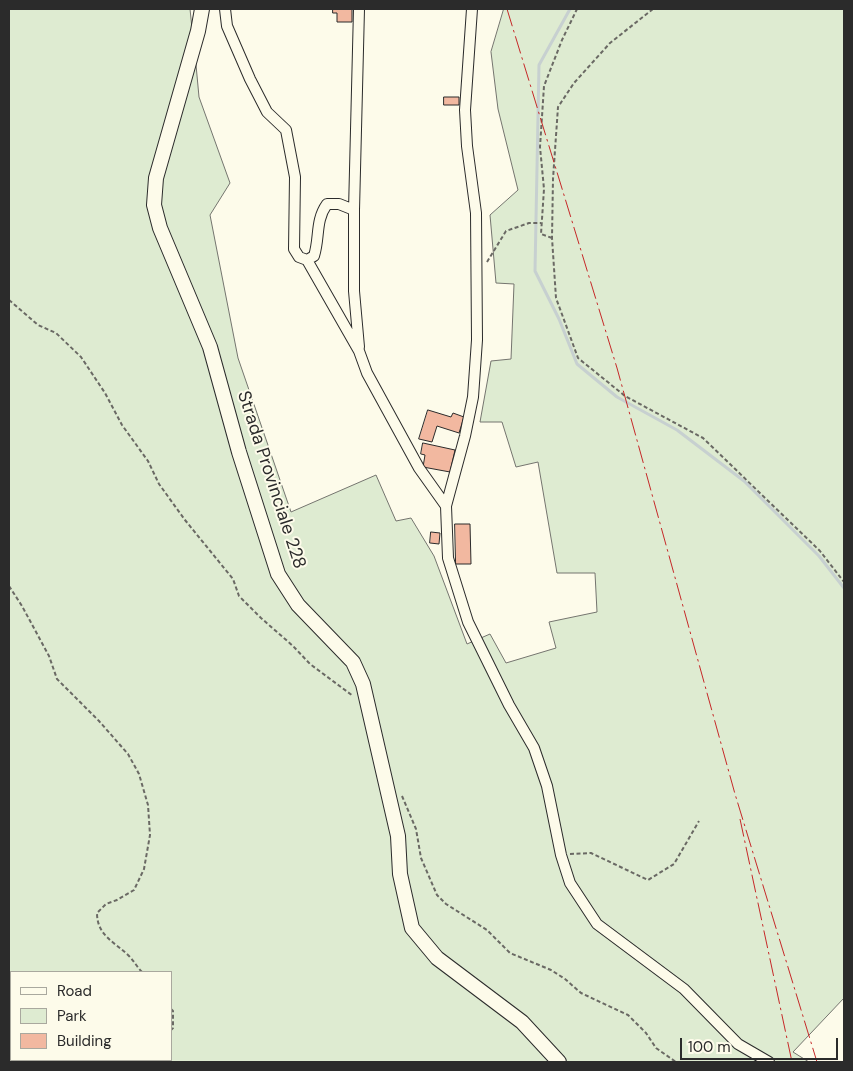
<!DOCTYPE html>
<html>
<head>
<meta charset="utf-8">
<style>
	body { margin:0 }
	#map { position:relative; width:853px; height:1071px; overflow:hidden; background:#fdfbea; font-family:"DM Sans",sans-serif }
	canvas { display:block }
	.frame { position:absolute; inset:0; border:10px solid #2b2b2b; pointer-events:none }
	.legend { position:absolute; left:10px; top:971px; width:162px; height:90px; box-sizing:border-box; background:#fdfbea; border:1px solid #a9a89e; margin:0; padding:6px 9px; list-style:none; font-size:15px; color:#2b2b2b }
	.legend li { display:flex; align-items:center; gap:10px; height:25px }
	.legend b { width:25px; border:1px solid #a9a89e }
	.scale { position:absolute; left:680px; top:1038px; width:158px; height:22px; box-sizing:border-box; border:2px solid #2b2b2b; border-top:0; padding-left:6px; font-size:15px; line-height:18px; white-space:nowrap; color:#2b2b2b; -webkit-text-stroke:4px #fdfbea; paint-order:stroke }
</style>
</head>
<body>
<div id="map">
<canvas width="853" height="1071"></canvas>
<div class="frame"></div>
<ul class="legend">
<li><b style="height:6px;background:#fdfbea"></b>Road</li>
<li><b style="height:14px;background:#deebd1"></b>Park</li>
<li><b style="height:14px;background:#f2b8a0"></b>Building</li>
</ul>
<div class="scale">100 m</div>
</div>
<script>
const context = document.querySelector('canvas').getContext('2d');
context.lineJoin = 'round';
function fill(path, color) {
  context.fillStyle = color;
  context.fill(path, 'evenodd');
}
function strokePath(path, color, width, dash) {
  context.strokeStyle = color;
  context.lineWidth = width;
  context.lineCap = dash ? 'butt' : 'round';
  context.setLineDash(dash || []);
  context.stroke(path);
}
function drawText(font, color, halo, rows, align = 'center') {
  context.font = font + ' "DM Sans",sans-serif';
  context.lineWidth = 4;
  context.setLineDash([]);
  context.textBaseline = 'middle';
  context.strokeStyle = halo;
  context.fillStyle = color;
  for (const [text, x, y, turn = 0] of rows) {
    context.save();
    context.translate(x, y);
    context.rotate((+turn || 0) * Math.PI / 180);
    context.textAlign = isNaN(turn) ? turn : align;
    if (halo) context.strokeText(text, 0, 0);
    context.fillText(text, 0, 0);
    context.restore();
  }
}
const green = new Path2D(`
	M 9,9 L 190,9 L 193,38 L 151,205 L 207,348 L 275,575 L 350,664 L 370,722 L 409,930 L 520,1025 L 555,1062 L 9,1062 ZM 11,972 L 171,972 L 171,1060 L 11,1060 Z
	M 504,9 L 844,9 L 844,998 L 793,1052 L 809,1062 L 562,1062 L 439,956 L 415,927 L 366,683 L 301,604 L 281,572 L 157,204 L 159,179 L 195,54 L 199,97 L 230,183 L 210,215 L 238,358 L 291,512 L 376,475 L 396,521 L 411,518 L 434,556 L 467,644 L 490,634 L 506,663 L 556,648 L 549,622 L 597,612 L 595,573 L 557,573 L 538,462 L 516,467 L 502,422 L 480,422 L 491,361 L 511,359 L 514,284 L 496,283 L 490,215 L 518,190 L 498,109 L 491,52 Z`);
fill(green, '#deebd1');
strokePath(green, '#74746e', 1);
strokePath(new Path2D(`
	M 570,9 L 539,65 L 535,271 L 559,319 L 577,364 L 617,397 L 677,430 L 744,481 L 819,556 L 844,588`), '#c7d0d0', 3);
const building = new Path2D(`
	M 333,9 L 352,9 L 352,22 L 337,22 L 337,13 L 333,13 Z
	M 444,97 L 459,97 L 459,105 L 444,105 Z
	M 428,410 L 451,417 L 453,413 L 464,417 L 459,433 L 437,426 L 432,442 L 419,439 Z
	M 423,443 L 455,450 L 450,472 L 423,467 L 425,455 L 421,454 Z
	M 455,524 L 470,524 L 471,564 L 456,564 Z
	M 431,532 L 440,533 L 439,544 L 430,543 Z`);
fill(building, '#f2b8a0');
strokePath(building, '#2b2b2b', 1);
const minor = new Path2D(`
	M 225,9 L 227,26 L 250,79 L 267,112 L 286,130 L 295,177 L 294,249 L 299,257 L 307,260 L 359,351 L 367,373 L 419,468 L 446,506
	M 472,9 L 465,110 L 467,146 L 476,213 L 477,340 L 473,397 L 465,436 L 446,506 L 448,558 L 468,622 L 509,705 L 534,748 L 547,786 L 561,855 L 570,883 L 597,924 L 684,989 L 738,1044 L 769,1062
	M 354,210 L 359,9
	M 307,260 L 314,256 C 320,237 315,221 327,204 L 339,204 L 354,210 L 354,291 L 359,347`);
const secondary = new Path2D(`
	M 202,9 L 198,31 L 156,178 L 154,205 L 160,228 L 210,347 L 239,452 L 278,574 L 298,605 L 353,662 L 363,684 L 398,836 L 400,874 L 412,928 L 437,958 L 522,1022 L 559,1062`);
strokePath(minor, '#2b2b2b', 12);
strokePath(secondary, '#2b2b2b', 16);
strokePath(new Path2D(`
	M 653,9 L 610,43 L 574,83 L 558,107 L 553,179 L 552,238 L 556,298 L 578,358 L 625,396 L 703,438 L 820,551 L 844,582
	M 552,238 L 541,234 L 544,189 L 540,147 L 544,86 L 562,40 L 577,9
	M 487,262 L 506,231 L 529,223 L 541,223
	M 9,300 L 38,325 L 56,333 L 81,357 L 105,393 L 122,425 L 148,461 L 159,484 L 185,520 L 233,579 L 239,596 L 261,618 L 293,646 L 310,664 L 353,696
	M 9,586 L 22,606 L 49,656 L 57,679 L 99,721 L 128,754 L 139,774 L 148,805 L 150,835 L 144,869 L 134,890 L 117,900 L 106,904 L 97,913 C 97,936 115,942 129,956 C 134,961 137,967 142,972
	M 402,796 L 416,829 L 421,858 L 437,895 L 446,904 L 487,930 L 510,953 L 551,970 L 565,979 L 581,993 L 628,1015 L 646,1033 L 656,1048 L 676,1062
	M 570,854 L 591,853 L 648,880 L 674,864 L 699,821
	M 171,1009 L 173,1011 L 173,1028 L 171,1030
	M 78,1062 L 82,1060`), '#6a6964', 2, [4, 2.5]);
strokePath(minor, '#fdfbea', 10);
strokePath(secondary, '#fdfbea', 14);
strokePath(new Path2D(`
	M 507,9 L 617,368 L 735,794 L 817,1062
	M 740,819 L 792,1062`), '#c62828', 1, [18, 4, 2.5, 4]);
drawText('18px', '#2b2b2b', '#fdfbea', [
	["Strada Provinciale 228",271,480,72]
]);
</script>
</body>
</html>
